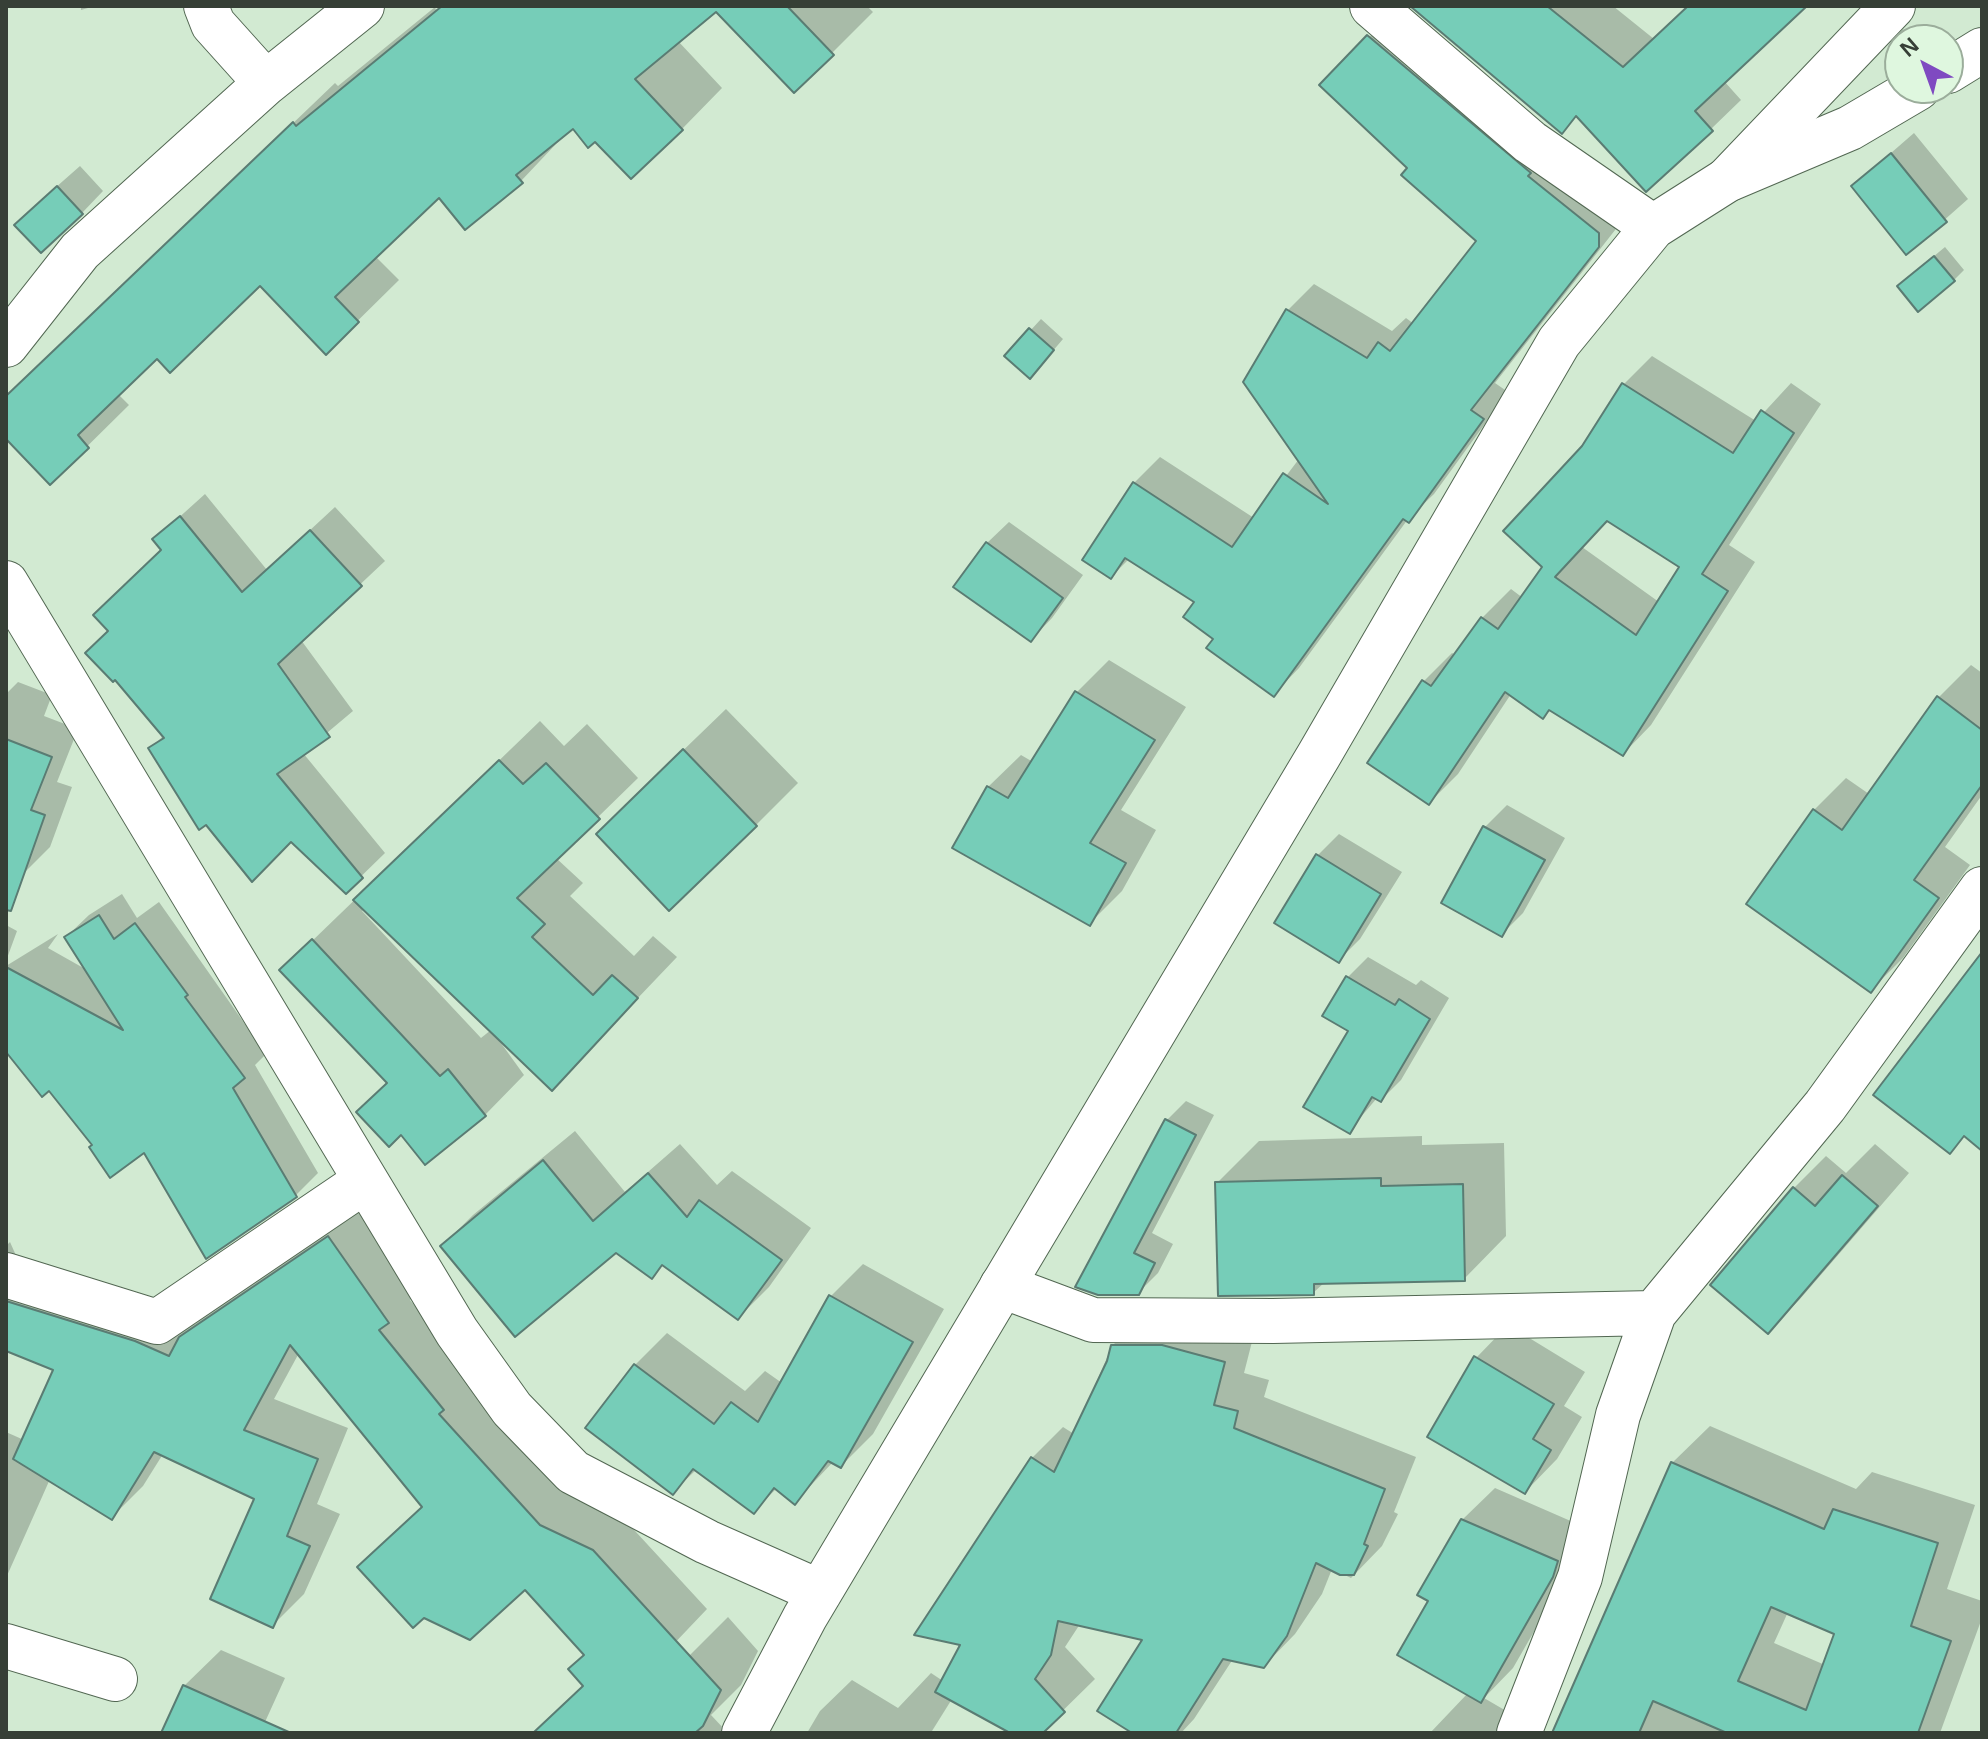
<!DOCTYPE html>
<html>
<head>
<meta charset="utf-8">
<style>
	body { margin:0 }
	#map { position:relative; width:1988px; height:1739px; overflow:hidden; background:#d2ead2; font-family:Arial,sans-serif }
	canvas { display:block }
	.frame { position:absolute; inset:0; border:8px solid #363f36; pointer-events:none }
	.north { position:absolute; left:1884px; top:24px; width:80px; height:80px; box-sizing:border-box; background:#dff7df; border:2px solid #9bad9b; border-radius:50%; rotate:319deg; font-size:22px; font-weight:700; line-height:32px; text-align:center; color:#363f36 }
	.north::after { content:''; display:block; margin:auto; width:28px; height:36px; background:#7f4ac1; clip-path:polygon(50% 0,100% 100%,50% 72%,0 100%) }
</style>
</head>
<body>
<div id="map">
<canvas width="1988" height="1739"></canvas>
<div class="frame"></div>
<div class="north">N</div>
</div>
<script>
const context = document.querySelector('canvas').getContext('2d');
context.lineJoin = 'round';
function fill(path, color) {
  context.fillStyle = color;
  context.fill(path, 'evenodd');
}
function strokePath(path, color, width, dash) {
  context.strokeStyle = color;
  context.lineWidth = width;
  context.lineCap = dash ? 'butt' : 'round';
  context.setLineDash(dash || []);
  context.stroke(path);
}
fill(new Path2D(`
	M 81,6 L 95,6 L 81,10 Z
	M 443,6 L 867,6 L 873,12 L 832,53 L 716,10 L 678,41 L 722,88 L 682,129 L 595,140 L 573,126 L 521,181 L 439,195 L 375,256 L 399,280 L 326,352 L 260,284 L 157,357 L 118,394 L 129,405 L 50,483 L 6,436 L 6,398 L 335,83 L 338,86 L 435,7 L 437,13 Z
	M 1414,6 L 1613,6 L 1654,39 L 1689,6 L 1804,6 L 1724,81 L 1741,100 L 1711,129 L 1578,115 L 1562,131 Z
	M 1395,11 L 1630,211 L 1495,383 L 1508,392 L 1434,494 L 1408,519 L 1299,668 L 1274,694 L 1216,638 L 1197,602 L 1129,559 L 1111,577 L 1134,483 L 1160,457 L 1254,518 L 1299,459 L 1288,310 L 1314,284 L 1392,331 L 1406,318 L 1414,324 L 1479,241 L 1410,168 L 1322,85 Z
	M 1914,133 L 1968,199 L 1907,253 L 1853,186 Z
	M 80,166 L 103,191 L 82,213 L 38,203 Z
	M 1945,247 L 1964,270 L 1954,280 L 1910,276 Z
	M 1041,319 L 1063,339 L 1040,366 L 1007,356 Z
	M 1652,356 L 1756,421 L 1791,383 L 1821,404 L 1729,545 L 1755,562 L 1651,725 L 1623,754 L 1550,708 L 1511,694 L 1458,774 L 1429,803 L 1424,681 L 1452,653 L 1456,655 L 1482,618 L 1511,589 L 1523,598 L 1545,567 L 1583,447 L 1624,384 ZM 1608,520 L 1682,567 L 1659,602 L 1582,547 Z
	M 205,494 L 267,570 L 335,507 L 385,561 L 301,640 L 353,711 L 303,753 L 385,853 L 346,891 L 291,839 L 151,748 L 164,735 L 110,630 L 163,550 L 154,540 Z
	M 1009,522 L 1083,575 L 1052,618 L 1031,640 L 987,543 Z
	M 1109,660 L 1186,707 L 1121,810 L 1156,830 L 1122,891 L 1090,923 L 988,787 L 1021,755 L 1033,762 L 1077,692 Z
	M 1971,665 L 1982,673 L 1982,795 L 1945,847 L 1970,865 L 1903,958 L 1871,990 L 1814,810 L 1846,778 L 1869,794 L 1939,697 Z
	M 18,682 L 52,695 L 44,716 L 78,729 L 57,782 L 72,787 L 50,847 L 22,875 L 6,869 L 6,694 Z
	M 726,709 L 798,783 L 756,825 L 640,792 Z
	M 540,721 L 564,746 L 587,724 L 638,778 L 556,858 L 583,883 L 570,896 L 634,956 L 653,936 L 677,957 L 552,1088 L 493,1032 L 524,1075 L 485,1115 L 426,1162 L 388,1082 L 282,970 ZM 365,908 L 491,1030 L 481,1038 L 362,911 Z
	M 1507,805 L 1565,838 L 1523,913 L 1502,934 L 1443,902 L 1485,827 Z
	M 1339,834 L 1402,872 L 1360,939 L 1339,960 L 1318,855 Z
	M 122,894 L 137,918 L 159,902 L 266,1054 L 255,1065 L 318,1173 L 295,1196 L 144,1150 L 94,1144 L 49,1089 L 6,1048 L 6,966 L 58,934 L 48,948 L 87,970 L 66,937 L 89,915 Z
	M 6,925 L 17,931 L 6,961 Z
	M 1368,957 L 1416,985 L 1421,980 L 1449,998 L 1401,1080 L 1381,1100 L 1377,1098 L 1349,1131 L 1347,978 Z
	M 1186,1101 L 1214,1115 L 1152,1233 L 1173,1244 L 1158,1273 L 1138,1293 L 1098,1293 L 1167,1120 Z
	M 575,1131 L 625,1192 L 680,1144 L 717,1185 L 732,1171 L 811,1228 L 769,1287 L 738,1318 L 664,1264 L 652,1276 L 616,1250 L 442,1246 L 473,1215 Z
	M 1422,1136 L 1422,1145 L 1504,1143 L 1506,1236 L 1464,1279 L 1325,1282 L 1313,1293 L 1217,1183 L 1259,1141 Z
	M 1875,1144 L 1909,1173 L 1800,1299 L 1768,1332 L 1794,1188 L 1826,1156 L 1846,1173 Z
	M 360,1207 L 419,1291 L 410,1300 L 474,1378 L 624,1519 L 707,1609 L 589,1733 L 535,1733 L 585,1685 L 586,1654 L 525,1587 L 424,1506 L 299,1353 L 274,1399 L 348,1428 L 317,1504 L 340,1514 L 304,1594 L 273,1625 L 257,1498 L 163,1454 L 143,1486 L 112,1517 L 50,1479 L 6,1578 L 6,1432 L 24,1440 L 56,1369 L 6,1349 L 6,1246 L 10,1242 L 18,1260 L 195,1324 L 213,1307 Z
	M 863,1264 L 944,1309 L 873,1434 L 841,1466 L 833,1462 L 795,1502 L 777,1488 L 753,1512 L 697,1469 L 673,1492 L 635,1365 L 667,1333 L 745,1391 L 765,1371 L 782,1383 L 831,1296 Z
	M 1144,1314 L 1255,1330 L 1244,1373 L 1269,1380 L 1264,1397 L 1416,1457 L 1394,1512 L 1398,1514 L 1382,1546 L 1351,1578 L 1332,1569 L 1322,1594 L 1295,1634 L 1264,1666 L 1233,1659 L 1194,1719 L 1181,1733 L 1136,1733 L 1145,1639 L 1080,1624 L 1065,1647 L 1095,1679 L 1040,1733 L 952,1699 L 932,1731 L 936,1733 L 807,1733 L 820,1711 L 852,1680 L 898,1708 L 931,1673 L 943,1681 L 963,1644 L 1032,1458 L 1063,1427 L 1074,1434 L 1112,1346 Z
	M 1508,1325 L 1585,1372 L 1564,1406 L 1582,1417 L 1557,1459 L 1525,1492 L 1476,1358 Z
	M 1710,1426 L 1856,1489 L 1872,1472 L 1975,1505 L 1947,1589 L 1982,1601 L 1982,1618 L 1940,1733 L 1554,1733 L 1672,1463 ZM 1788,1612 L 1836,1633 L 1825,1665 L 1774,1643 Z
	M 1495,1488 L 1589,1529 L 1585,1543 L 1513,1668 L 1484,1698 L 1544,1733 L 1430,1733 L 1468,1693 L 1430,1600 L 1462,1520 Z
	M 728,1617 L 758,1651 L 741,1685 L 711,1715 L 726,1731 L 640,1733 L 690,1655 Z
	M 221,1650 L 285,1678 L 260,1733 L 163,1733 L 184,1686 Z`), '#0003');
const building = new Path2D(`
	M 442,6 L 787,6 L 834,55 L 794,93 L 716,12 L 635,79 L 683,130 L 631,179 L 595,142 L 588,148 L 573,129 L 516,175 L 523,183 L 465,230 L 439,198 L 335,297 L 359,322 L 326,355 L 260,286 L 170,373 L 157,359 L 78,435 L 89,448 L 50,485 L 6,439 L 6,396 L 293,122 L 296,126 Z
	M 1410,6 L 1547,6 L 1623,67 L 1688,6 L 1807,6 L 1695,111 L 1713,131 L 1646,192 L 1576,116 L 1562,134 Z
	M 1367,35 L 1531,173 L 1528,176 L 1599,233 L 1599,247 L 1471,410 L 1484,419 L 1409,523 L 1403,519 L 1274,697 L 1206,648 L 1213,639 L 1183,617 L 1194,602 L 1125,558 L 1111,579 L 1082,560 L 1133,482 L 1232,547 L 1283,473 L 1328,504 L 1243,382 L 1286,309 L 1367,358 L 1378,342 L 1390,351 L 1476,241 L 1401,175 L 1407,168 L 1319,85 Z
	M 1891,153 L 1947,222 L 1906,255 L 1851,186 Z
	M 57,186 L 83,214 L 41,253 L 14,225 Z
	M 1934,256 L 1955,281 L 1918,312 L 1897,286 Z
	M 1029,328 L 1054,350 L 1030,379 L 1004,356 Z
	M 1622,383 L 1733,453 L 1761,410 L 1794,433 L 1702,574 L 1728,591 L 1623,756 L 1549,710 L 1543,719 L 1505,692 L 1429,805 L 1367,763 L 1422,680 L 1431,686 L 1481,617 L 1498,629 L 1542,567 L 1503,531 L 1582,446 ZM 1607,521 L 1679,567 L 1636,635 L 1555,577 Z
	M 180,516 L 242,592 L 310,530 L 362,586 L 278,664 L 330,737 L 277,774 L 363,878 L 346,894 L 291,842 L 252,882 L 206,825 L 199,830 L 148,748 L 164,738 L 115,680 L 113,682 L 85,653 L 108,631 L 93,615 L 161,550 L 152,539 Z
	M 986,542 L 1063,598 L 1031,642 L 953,587 Z
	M 1075,691 L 1155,740 L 1090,843 L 1126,863 L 1090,926 L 952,848 L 987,786 L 1008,798 Z
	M 1937,696 L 1982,730 L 1982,785 L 1914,880 L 1939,898 L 1871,993 L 1746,904 L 1813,809 L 1842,830 Z
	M 6,739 L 52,757 L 31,810 L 45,815 L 11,911 L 6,910 Z
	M 683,749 L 757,826 L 669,911 L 596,834 Z
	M 499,760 L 523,784 L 546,763 L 600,819 L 517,898 L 545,924 L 532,937 L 593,995 L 612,975 L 638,998 L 552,1091 L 353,900 Z
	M 1483,826 L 1545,860 L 1502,937 L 1441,903 Z
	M 1316,854 L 1381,894 L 1339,963 L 1274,923 Z
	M 99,915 L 114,939 L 135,923 L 188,995 L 185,997 L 245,1078 L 233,1088 L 297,1197 L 206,1259 L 144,1153 L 110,1178 L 89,1147 L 92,1145 L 49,1091 L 42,1097 L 6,1052 L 6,967 L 123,1030 L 64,937 Z
	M 312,939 L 440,1076 L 448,1069 L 486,1116 L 425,1165 L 401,1135 L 389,1147 L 356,1112 L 387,1083 L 279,970 Z
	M 1982,952 L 1982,1151 L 1964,1136 L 1950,1154 L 1873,1095 Z
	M 1346,976 L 1395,1005 L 1399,999 L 1430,1019 L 1381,1102 L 1372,1097 L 1350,1134 L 1303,1107 L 1348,1031 L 1322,1016 Z
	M 1165,1119 L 1196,1135 L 1134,1253 L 1155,1263 L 1139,1295 L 1098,1295 L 1075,1287 Z
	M 543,1160 L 593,1221 L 648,1173 L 687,1217 L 699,1200 L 782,1260 L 738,1320 L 662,1265 L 652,1279 L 616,1253 L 515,1337 L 440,1246 Z
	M 1842,1175 L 1878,1206 L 1768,1334 L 1710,1285 L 1793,1187 L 1815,1206 Z
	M 1381,1178 L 1381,1186 L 1463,1184 L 1465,1281 L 1314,1284 L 1314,1295 L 1218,1296 L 1215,1182 Z
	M 328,1236 L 389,1323 L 379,1330 L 444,1410 L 439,1414 L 540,1525 L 593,1550 L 721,1690 L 703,1726 L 695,1733 L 533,1733 L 583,1686 L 568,1669 L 584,1655 L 525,1590 L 470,1640 L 424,1618 L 413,1628 L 357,1567 L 422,1507 L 290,1345 L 244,1430 L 318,1459 L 287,1536 L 310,1546 L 273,1628 L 210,1599 L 254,1499 L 154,1452 L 112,1520 L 13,1459 L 53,1370 L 6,1351 L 6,1301 L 135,1341 L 169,1356 L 179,1337 Z
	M 829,1295 L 913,1342 L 841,1468 L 828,1461 L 795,1505 L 774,1488 L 754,1514 L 693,1469 L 673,1495 L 585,1428 L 634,1364 L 714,1424 L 731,1402 L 758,1422 Z
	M 1111,1345 L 1162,1345 L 1225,1362 L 1214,1405 L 1238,1411 L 1234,1428 L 1385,1489 L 1364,1544 L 1368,1546 L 1354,1575 L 1340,1575 L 1316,1563 L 1287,1636 L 1264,1668 L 1223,1659 L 1176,1733 L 1132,1733 L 1097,1711 L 1142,1640 L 1058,1621 L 1051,1655 L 1035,1679 L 1065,1712 L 1043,1733 L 1010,1733 L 935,1692 L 960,1645 L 914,1635 L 1031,1457 L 1054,1472 L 1107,1361 Z
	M 1474,1356 L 1554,1404 L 1533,1439 L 1551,1450 L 1525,1494 L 1427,1437 Z
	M 1671,1462 L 1824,1529 L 1833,1509 L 1938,1543 L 1911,1626 L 1951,1641 L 1918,1733 L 1727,1733 L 1653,1701 L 1639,1733 L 1552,1733 ZM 1771,1607 L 1834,1634 L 1806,1710 L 1738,1681 Z
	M 1461,1519 L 1558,1561 L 1553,1577 L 1481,1703 L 1397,1655 L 1428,1601 L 1417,1595 Z
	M 183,1685 L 291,1733 L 161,1733 Z`);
fill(building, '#76cdb8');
strokePath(building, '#5a7c73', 2);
const minor = new Path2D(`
	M 206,6 L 213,24 L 266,83
	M 1372,6 L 1530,142 L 1653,227
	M 1727,180 L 1893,6
	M 6,345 L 80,251 L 266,83 L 362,6
	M 6,1275 L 157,1322 L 365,1181
	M 1002,1286 L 1093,1320 L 1273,1321 L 1654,1313 L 1618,1415 L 1580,1577 L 1519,1733
	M 1654,1313 L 1825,1106 L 1982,889
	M 6,1646 L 115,1679`);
const major = new Path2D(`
	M 1948,71 L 1982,50
	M 6,583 L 457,1332 L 512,1409 L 573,1472 L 707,1542 L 820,1592
	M 744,1733 L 805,1617 L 1319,755 L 1559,342 L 1653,227 L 1727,180 L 1850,128 L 1918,88`);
strokePath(minor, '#526752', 46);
strokePath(major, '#526752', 46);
strokePath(minor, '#fff', 44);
strokePath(major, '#fff', 44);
</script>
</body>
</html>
